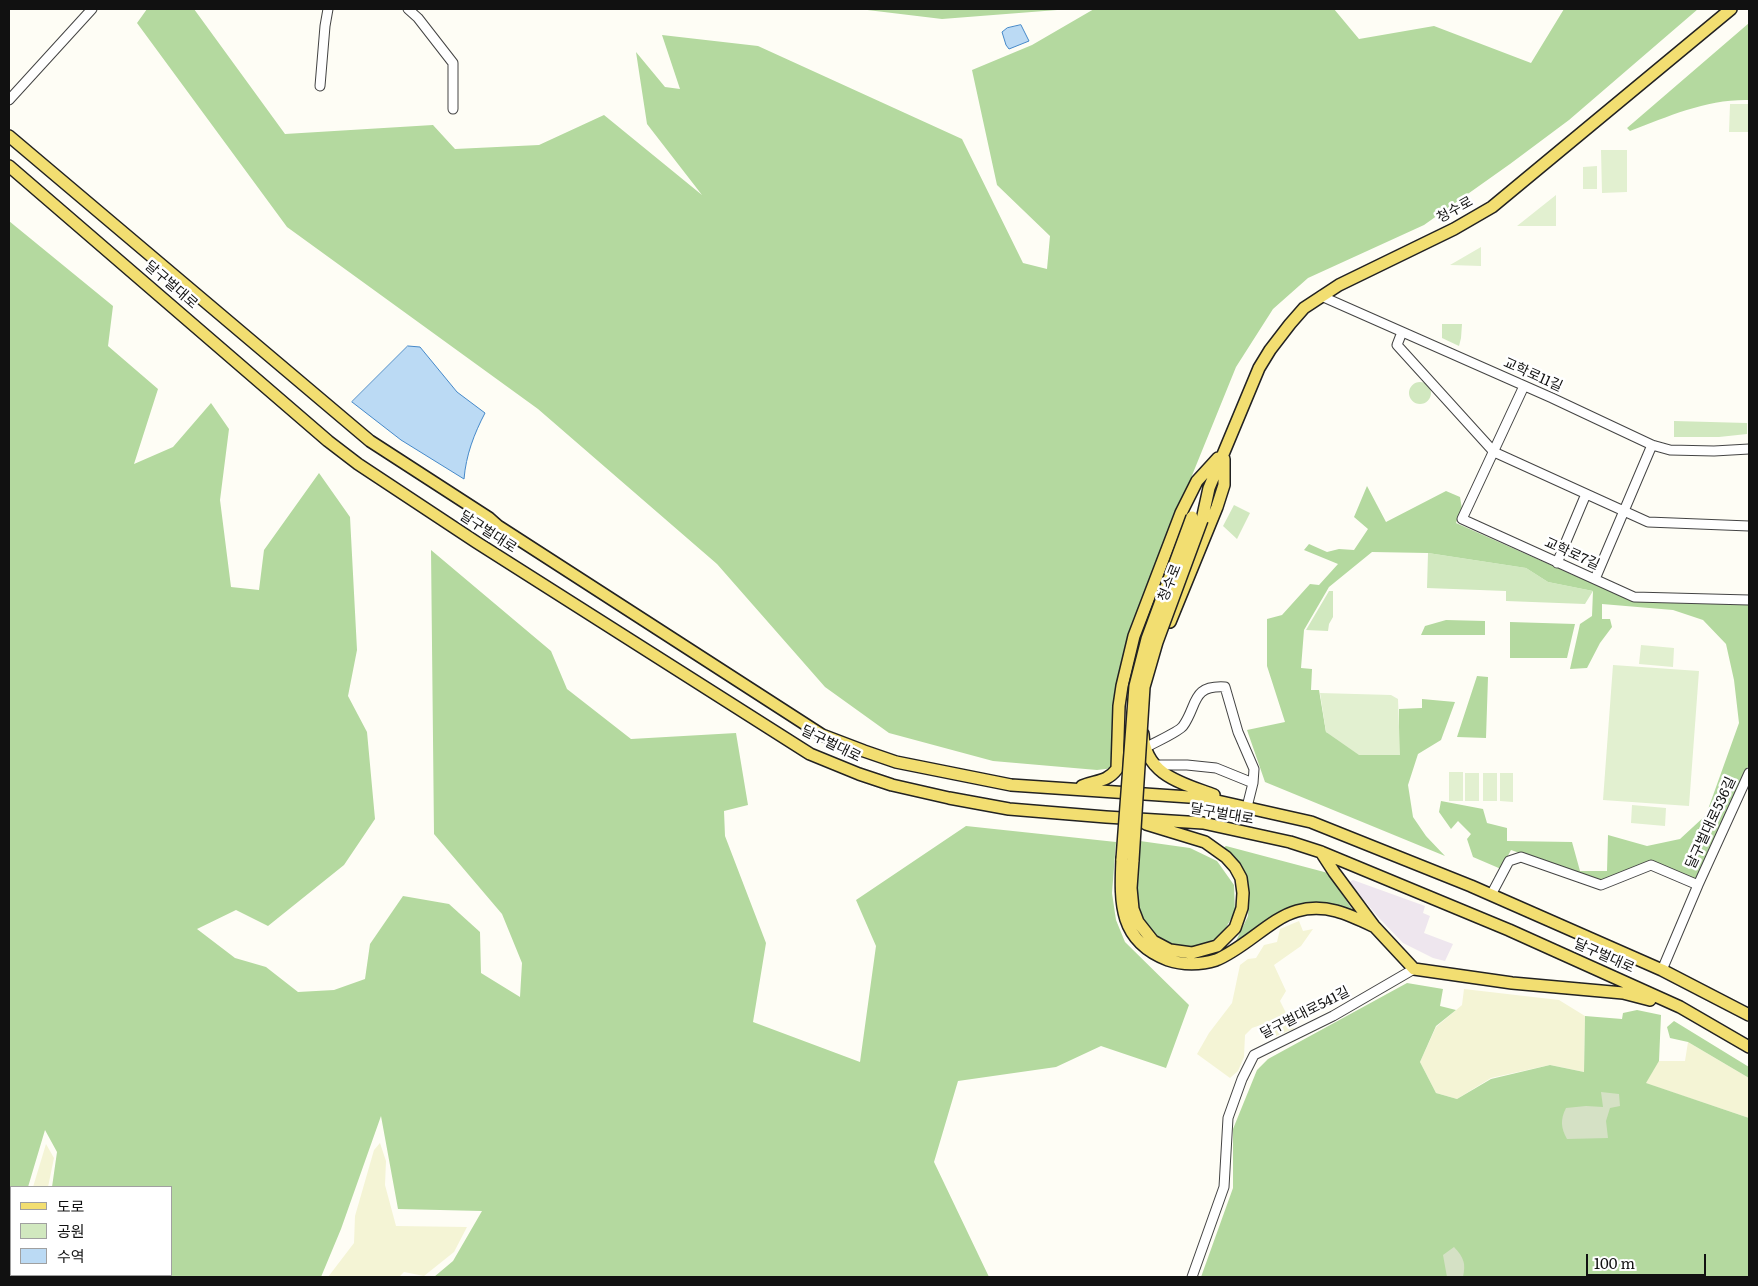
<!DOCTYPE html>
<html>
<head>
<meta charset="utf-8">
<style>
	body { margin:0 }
	#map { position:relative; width:1758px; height:1286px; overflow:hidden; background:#fefdf5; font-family:Literata,"Noto Sans KR",serif }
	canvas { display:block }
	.frame { position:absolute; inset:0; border:10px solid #111; pointer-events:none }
	.legend { position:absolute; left:10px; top:1186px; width:162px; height:90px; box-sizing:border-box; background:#fff; border:1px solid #a0a0a0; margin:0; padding:6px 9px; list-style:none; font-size:15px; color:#111 }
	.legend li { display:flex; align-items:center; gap:10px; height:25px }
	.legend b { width:25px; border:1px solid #a0a0a0 }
	.scale { position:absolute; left:1586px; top:1254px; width:120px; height:22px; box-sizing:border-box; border:2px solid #111; border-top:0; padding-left:6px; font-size:15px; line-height:18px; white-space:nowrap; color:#111; -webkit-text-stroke:4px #fff; paint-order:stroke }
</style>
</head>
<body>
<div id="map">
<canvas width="1758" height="1286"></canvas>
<div class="frame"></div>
<ul class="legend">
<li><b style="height:6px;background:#f2de71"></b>도로</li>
<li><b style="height:14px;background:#d1e8bf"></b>공원</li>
<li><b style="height:14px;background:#bbdaf4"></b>수역</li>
</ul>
<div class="scale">100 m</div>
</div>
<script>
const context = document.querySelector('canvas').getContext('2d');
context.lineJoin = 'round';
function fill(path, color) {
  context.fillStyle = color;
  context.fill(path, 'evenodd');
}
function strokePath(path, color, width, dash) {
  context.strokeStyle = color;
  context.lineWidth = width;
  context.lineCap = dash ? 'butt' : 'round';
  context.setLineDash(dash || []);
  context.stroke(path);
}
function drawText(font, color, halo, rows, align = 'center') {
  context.font = font + ' Literata,"Noto Sans KR",serif';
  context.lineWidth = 5;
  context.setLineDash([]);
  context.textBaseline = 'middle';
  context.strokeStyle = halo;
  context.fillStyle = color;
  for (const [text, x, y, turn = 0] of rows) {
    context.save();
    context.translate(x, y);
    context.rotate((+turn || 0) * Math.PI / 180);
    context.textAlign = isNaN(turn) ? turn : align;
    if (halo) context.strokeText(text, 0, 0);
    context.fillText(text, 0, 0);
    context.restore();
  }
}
fill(new Path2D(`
	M 1353,880 L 1425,906 L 1423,913 L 1430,916 L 1424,933 L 1453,944 L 1445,961 L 1433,958 L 1403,943 L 1378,917 L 1349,882 Z`), '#eee6ee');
fill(new Path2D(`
	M 1299,921 L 1303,931 L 1313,929 L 1301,946 L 1274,965 L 1286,991 L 1280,1001 L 1294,1029 L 1276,1036 L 1272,1021 L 1252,1028 L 1245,1035 L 1244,1057 L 1238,1071 L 1230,1078 L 1197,1054 L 1209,1033 L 1232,1003 L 1240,965 L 1248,959 L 1256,958 L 1264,945 L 1277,942 L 1280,929 Z
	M 1464,989 L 1559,1000 L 1585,1016 L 1584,1072 L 1550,1065 L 1491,1078 L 1457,1099 L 1436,1093 L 1420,1062 L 1436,1027 L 1462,1005 Z
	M 1688,1042 L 1749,1078 L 1749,1118 L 1645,1083 L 1659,1061 L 1685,1061 Z
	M 380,1143 L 386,1161 L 385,1185 L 396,1226 L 467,1227 L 454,1252 L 424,1276 L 404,1272 L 399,1277 L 328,1277 L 354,1243 L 355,1216 L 374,1150 Z
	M 46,1144 L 54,1158 L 48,1187 L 33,1187 Z`), '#f4f4d5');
fill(new Path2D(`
	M 1442,324 L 1462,324 L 1461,338 L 1459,346 L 1442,338 Z
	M1409 393a11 11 0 1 1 22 0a11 11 0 1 1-22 0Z
	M 1674,421 L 1747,423 L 1747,434 L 1719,437 L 1674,437 Z
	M 1234,505 L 1250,513 L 1237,539 L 1223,526 Z
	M 1428,553 L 1526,568 L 1548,582 L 1593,591 L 1585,604 L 1506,601 L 1506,591 L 1427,588 Z
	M 1329,591 L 1333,591 L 1333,617 L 1329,624 L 1328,631 L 1306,630 Z`), '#d1e8bf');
fill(new Path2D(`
	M 147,9 L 194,9 L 285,134 L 433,125 L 455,149 L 539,145 L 604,115 L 702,195 L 647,124 L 636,52 L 665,87 L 680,89 L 662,35 L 758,46 L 962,139 L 1023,263 L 1047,269 L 1050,236 L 997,185 L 972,70 L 1032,45 L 1094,9 L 1334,9 L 1359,39 L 1434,26 L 1531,63 L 1564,9 L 1698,9 L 1569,120 L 1510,164 L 1424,225 L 1308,278 L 1273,309 L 1236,367 L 1193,473 L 1124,651 L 1115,698 L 1114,768 L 1097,770 L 993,761 L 889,733 L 825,687 L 717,564 L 538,409 L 287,227 L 137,23 Z
	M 859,9 L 1070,9 L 942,19 Z
	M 1749,23 L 1749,100 C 1707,99 1669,116 1630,131 L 1627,128 Z
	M 9,221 L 113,306 L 108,346 L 158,389 L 134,464 L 173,447 L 211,403 L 229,429 L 220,500 L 231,587 L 259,590 L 264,550 L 319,473 L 350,517 L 357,650 L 348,696 L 367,732 L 375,819 L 344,865 L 268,926 L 236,910 L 197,929 L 235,958 L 266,967 L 298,992 L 334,990 L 365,979 L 370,944 L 403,896 L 449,904 L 480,932 L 481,973 L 520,997 L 522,963 L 502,914 L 434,834 L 431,550 L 551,651 L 567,689 L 631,739 L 736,733 L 748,805 L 724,811 L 725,836 L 766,943 L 753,1022 L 860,1062 L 876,946 L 856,900 L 966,826 L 1116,842 L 1112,893 L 1116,920 L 1125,942 L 1189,1005 L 1166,1068 L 1101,1046 L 1056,1067 L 958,1081 L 934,1162 L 989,1277 L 434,1277 L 453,1261 L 482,1211 L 398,1209 L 381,1116 L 341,1229 L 321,1277 L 85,1277 L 84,1275 L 171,1275 L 171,1187 L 52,1187 L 57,1152 L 45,1130 L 28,1187 L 11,1187 L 11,1238 L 9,1240 Z
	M 1367,486 L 1386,522 L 1446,491 L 1460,497 L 1462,509 L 1456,523 L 1632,601 L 1749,603 L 1749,764 L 1698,878 L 1691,879 L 1650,862 L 1602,882 L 1511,850 L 1501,869 L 1473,857 L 1467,839 L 1471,834 L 1458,821 L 1451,829 L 1439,812 L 1441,801 L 1483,809 L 1487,823 L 1507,828 L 1507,841 L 1572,842 L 1580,871 L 1607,871 L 1608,835 L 1647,846 L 1680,839 L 1706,815 L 1739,723 L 1734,680 L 1726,644 L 1703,620 L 1673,610 L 1602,604 L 1602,619 L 1610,619 L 1612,627 L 1600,643 L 1587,668 L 1570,669 L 1580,624 L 1592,616 L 1593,591 L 1548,582 L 1526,568 L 1428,553 L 1372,552 L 1329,587 L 1304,630 L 1301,668 L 1312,669 L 1311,690 L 1319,690 L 1326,732 L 1399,755 L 1399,709 L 1422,708 L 1422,699 L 1455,702 L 1441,740 L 1418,754 L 1408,785 L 1413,817 L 1426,836 L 1445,856 L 1265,782 L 1247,730 L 1285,722 L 1267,666 L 1267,619 L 1282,615 L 1310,584 L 1319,585 L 1338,564 L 1304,550 L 1309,544 L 1327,552 L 1339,549 L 1354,550 L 1368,529 L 1354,517 Z
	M 1446,620 L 1485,621 L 1485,635 L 1421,635 L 1425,626 Z
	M 1510,622 L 1575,624 L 1567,658 L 1510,658 Z
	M 1477,676 L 1488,677 L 1486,738 L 1457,737 Z
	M 1140,841 L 1190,848 L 1217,861 L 1234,885 L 1235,912 L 1221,936 L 1197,948 L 1171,947 L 1155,936 L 1142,919 L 1136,893 Z
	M 1226,846 L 1328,873 L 1354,912 C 1346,909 1337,904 1329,903 C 1293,898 1263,924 1235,943 L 1248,916 L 1249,889 L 1241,864 L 1223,848 Z
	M 1407,983 L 1443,989 L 1440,1006 L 1456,1010 L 1436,1026 L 1420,1062 L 1436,1093 L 1457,1099 L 1491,1079 L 1550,1065 L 1584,1072 L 1585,1016 L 1622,1019 L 1623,1013 L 1637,1010 L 1661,1015 L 1659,1061 L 1646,1083 L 1749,1118 L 1749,1277 L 1201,1277 L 1233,1188 L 1233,1129 L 1257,1070 L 1268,1059 Z
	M 1674,1021 L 1749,1067 L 1749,1078 L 1688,1042 L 1670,1038 L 1667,1027 Z`), '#b4d99f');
fill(new Path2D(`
	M 1601,1092 L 1619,1094 L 1620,1106 L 1610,1108 L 1606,1121 L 1608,1138 L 1567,1139 C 1561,1128 1560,1120 1566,1108 L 1586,1106 L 1603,1107 Z
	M 1454,1247 C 1464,1258 1466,1263 1463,1277 L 1447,1277 L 1443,1255 Z`), '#d5e1c5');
fill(new Path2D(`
	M 1730,104 L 1749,104 L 1749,132 L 1729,132 Z
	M 1601,150 L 1627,150 L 1627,192 L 1602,193 Z
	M 1597,166 L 1597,189 L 1583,189 L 1583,167 Z
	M 1556,195 L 1556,226 L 1517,226 Z
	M 1481,247 L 1481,266 L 1450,265 Z
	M 1641,645 L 1674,648 L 1673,667 L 1639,664 Z
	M 1613,665 L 1699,671 L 1689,806 L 1603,800 Z
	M 1320,693 L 1391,695 L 1398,699 L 1400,755 L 1359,755 L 1326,732 Z
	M 1449,772 L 1463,772 L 1463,801 L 1449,801 Z
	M 1465,773 L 1479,773 L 1479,801 L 1465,801 Z
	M 1483,773 L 1497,773 L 1497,801 L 1483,801 Z
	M 1500,773 L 1513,773 L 1513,802 L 1500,801 Z
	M 1632,805 L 1666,808 L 1665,826 L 1631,823 Z`), '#e2f0d0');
const water = new Path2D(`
	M 1021,25 L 1029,41 L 1009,49 L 1006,45 L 1002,32 L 1007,28 Z
	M 408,346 L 420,347 L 457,392 L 485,413 C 474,434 466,455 464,479 L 401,440 L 352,402 Z`);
fill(water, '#bbdaf4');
strokePath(water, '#4588c8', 1);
const minor = new Path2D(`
	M 408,9 L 418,18 L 453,63 L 453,109
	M 320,86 L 325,26 L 328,9
	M 9,100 L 92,9
	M 1321,296 L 1552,398 L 1652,445 L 1670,450 L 1714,451 L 1749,449
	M 1402,332 L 1397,345 L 1494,452 L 1648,522 L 1749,526
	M 1524,386 L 1462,519 L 1634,597 L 1749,600
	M 1557,563 L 1586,494
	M 1595,579 L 1652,445
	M 1145,748 C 1153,743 1179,732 1183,726 C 1198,705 1191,685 1225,687 L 1238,732 L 1254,769 L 1253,783 L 1247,807
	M 1154,765 L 1187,765 L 1216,768 L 1253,783
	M 1491,895 L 1509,861 L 1521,857 L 1601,885 L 1651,865 L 1698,885
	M 1662,970 L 1698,885 L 1749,773
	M 1192,1277 L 1224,1187 L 1228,1118 L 1242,1079 L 1254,1055 L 1333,1016 L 1414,969`);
const major = new Path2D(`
	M 9,136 L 370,441 L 489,518 L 498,526 L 822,735 L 864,751 L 896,762 L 1011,785 L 1204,798 L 1311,822 L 1471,886 L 1662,970 L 1749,1015
	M 9,166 L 328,441 L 358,464 L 476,542 L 810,754 L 859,774 L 892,785 L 949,798 L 1009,809 L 1106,817 L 1203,823 L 1290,842 L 1321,852 L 1509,930 L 1680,1007 L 1749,1047
	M 1202,520 L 1209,488 L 1259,368 L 1270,350 L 1290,324 L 1304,308 L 1339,285 L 1454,229 L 1492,207 L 1731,9
	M 1170,622 L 1217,507 L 1224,485 L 1224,459
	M 1143,734 C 1145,775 1182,783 1214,795
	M 1082,786 C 1096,780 1106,783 1117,769 L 1119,706 L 1122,686 L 1134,636 L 1181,513 L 1197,481 L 1218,458
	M 1321,852 L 1334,872 L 1374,926 L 1414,969 L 1512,983 L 1623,993 L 1650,1000
	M 1122,859 C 1120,904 1119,941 1168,960 C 1182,965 1201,965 1216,960 C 1244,949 1271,918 1297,911 C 1325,903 1348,914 1373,926
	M 1133,860 L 1131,888 L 1133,909 L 1138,922 L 1153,941 L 1170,950 L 1192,953 L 1217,946 L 1235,928 L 1242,908 L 1243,893 L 1241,878 L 1235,867 L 1226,857 L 1205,842 L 1146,824`);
strokePath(minor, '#444', 11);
strokePath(major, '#222', 14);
strokePath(minor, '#fff', 9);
strokePath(major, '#f2de71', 11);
const majorBridge = new Path2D(`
	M 1122,859 L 1135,686 L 1147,639 L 1192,517
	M 1133,860 L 1144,687 L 1157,642 L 1202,520`);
strokePath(majorBridge, '#222', 14, []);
strokePath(majorBridge, '#f2de71', 11);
drawText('14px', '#111', '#fff', [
	["청수로",1455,210,-29],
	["달구벌대로",171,285,41],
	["교학로11길",1533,375,24],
	["달구벌대로",488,532,33],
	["교학로7길",1572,554,24],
	["청수로",1170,583,-68],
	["달구벌대로",831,744,26],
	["달구벌대로",1222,814,10],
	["달구벌대로536길",1711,823,-65],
	["달구벌대로",1604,956,24],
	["달구벌대로541길",1305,1013,-27]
]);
</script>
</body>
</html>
